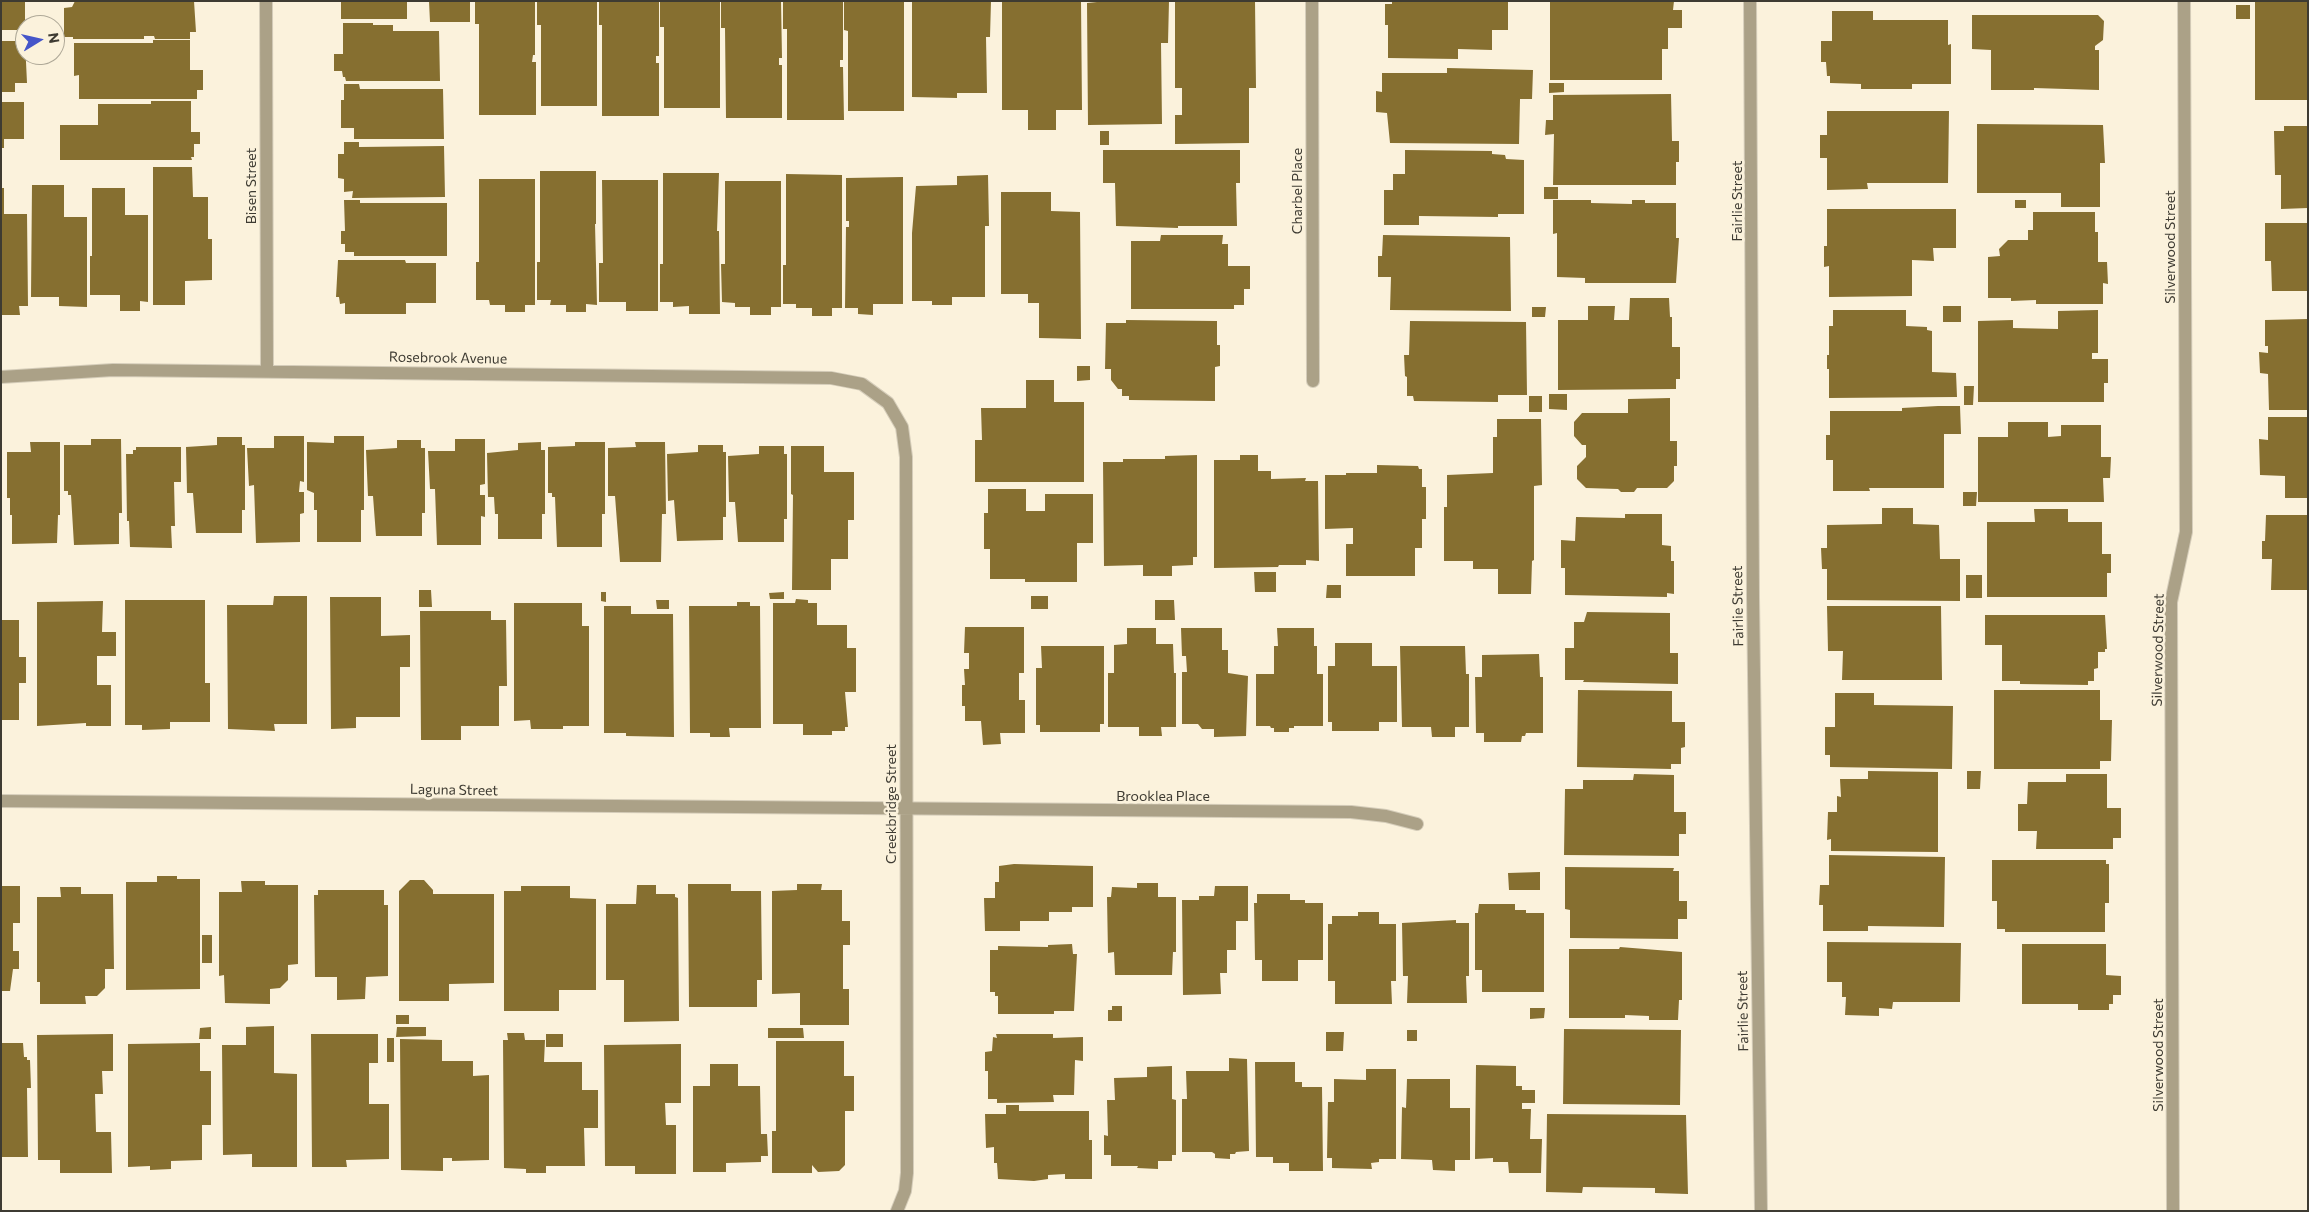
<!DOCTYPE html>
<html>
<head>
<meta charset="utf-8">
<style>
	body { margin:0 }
	#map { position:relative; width:2309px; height:1212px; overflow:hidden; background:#fbf2dc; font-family:Commissioner,sans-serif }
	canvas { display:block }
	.frame { position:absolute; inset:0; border:2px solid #3e3b32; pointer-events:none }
	.north { position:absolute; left:15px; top:15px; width:50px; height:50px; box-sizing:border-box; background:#fbf2dc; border:1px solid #afa998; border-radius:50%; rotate:81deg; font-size:14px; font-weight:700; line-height:20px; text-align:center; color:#3e3b32 }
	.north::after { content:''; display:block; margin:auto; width:18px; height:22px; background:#4555c9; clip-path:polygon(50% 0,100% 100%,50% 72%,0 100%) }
</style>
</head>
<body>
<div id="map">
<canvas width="2309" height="1212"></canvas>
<div class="frame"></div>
<div class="north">N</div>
</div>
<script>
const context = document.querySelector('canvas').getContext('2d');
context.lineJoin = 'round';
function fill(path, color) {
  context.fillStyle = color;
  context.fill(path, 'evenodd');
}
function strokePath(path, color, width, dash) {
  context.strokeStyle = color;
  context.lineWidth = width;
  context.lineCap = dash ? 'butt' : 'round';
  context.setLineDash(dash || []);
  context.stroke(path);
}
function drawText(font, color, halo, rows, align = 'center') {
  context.font = font + ' Commissioner,sans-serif';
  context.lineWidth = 5;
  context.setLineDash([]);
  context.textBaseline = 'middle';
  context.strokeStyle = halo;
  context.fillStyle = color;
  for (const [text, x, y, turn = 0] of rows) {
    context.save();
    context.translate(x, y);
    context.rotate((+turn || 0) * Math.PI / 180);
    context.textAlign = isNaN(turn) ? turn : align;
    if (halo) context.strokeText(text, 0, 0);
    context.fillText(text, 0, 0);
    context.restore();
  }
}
fill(new Path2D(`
	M 1,1 L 25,1 L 25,30 L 1,30 Z
	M 75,1 L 194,1 L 196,32 L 190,32 L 190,39 L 155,39 L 154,36 L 144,36 L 144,39 L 73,39 L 73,37 L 64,37 L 64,8 L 72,7 Z
	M 341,1 L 407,1 L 407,19 L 341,19 Z
	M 429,1 L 470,1 L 470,22 L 430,22 Z
	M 475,1 L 535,1 L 535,55 L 533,55 L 532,62 L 536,62 L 536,115 L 479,115 L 479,24 L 475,24 Z
	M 537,1 L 597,1 L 597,106 L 541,106 L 541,25 L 537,25 Z
	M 599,1 L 659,1 L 659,56 L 656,56 L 656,63 L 659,63 L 659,116 L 602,116 L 602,25 L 599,25 Z
	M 660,1 L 720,1 L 720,108 L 664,108 L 664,27 L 660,27 Z
	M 721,1 L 781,1 L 782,58 L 779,58 L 779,65 L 782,65 L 782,118 L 726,118 L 725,28 L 721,28 Z
	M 783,1 L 843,1 L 843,60 L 840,60 L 840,67 L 843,67 L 844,120 L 787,120 L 787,29 L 783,29 Z
	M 844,1 L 904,1 L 904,111 L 848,111 L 848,31 L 844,30 Z
	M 912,1 L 991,1 L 990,37 L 986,37 L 987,93 L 957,93 L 957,98 L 912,97 Z
	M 1002,1 L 1081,1 L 1082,110 L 1056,110 L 1056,130 L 1028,130 L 1028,110 L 1002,110 Z
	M 1107,1 L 1169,1 L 1168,43 L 1161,43 L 1162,124 L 1088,125 L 1087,3 Z
	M 1175,1 L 1255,1 L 1256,88 L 1249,88 L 1249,143 L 1175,144 L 1175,115 L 1182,115 L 1182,88 L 1175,88 Z
	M 1392,1 L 1508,1 L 1508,30 L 1492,30 L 1492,50 L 1458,49 L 1458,59 L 1388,58 L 1388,25 L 1385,25 L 1385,4 L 1392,4 Z
	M 1550,1 L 1674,1 L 1673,10 L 1682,10 L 1682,28 L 1668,28 L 1668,49 L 1662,49 L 1662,80 L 1550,80 Z
	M 2255,1 L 2308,1 L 2308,100 L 2255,100 Z
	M 2236,5 L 2250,5 L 2250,19 L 2236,19 Z
	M 1832,11 L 1873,11 L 1873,20 L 1948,20 L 1948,45 L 1951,44 L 1951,84 L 1912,84 L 1912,89 L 1861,89 L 1861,84 L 1830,83 L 1830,76 L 1827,76 L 1826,62 L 1821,62 L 1821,41 L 1832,41 Z
	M 1972,15 L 2098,15 L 2104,21 L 2103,40 L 2095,46 L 2095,50 L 2099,50 L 2099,90 L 2034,88 L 2034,90 L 1991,90 L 1991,50 L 1972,49 Z
	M 343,23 L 373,23 L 373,25 L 393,25 L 393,31 L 439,31 L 440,81 L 346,81 L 345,77 L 343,77 L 342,71 L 334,71 L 334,54 L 343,54 Z
	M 153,40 L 190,40 L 190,70 L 203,70 L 203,90 L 197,90 L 197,99 L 79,99 L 79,75 L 74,76 L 74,43 L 153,43 Z
	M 1,41 L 25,41 L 27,83 L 15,83 L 15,92 L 1,92 Z
	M 1447,68 L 1533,70 L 1532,99 L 1520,99 L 1519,144 L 1390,143 L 1387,113 L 1376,112 L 1376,91 L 1382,92 L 1382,73 L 1447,73 Z
	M 1549,83 L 1564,83 L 1564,92 L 1549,93 Z
	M 344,84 L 359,84 L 360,89 L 443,89 L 444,139 L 354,139 L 354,128 L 341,128 L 341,100 L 344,100 Z
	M 1671,94 L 1672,141 L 1679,141 L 1679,162 L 1676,162 L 1676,185 L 1553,185 L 1554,134 L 1545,135 L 1546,120 L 1553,120 L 1553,95 Z
	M 151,101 L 191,101 L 191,132 L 200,132 L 200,144 L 194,144 L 194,157 L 191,157 L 192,160 L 60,160 L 60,125 L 98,125 L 98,104 L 151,104 Z
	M 1,102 L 24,102 L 24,139 L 4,139 L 4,148 L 1,148 Z
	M 1827,111 L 1949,111 L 1948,183 L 1867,183 L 1868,189 L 1827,190 L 1827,158 L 1820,158 L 1820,135 L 1827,135 Z
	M 1977,124 L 2103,125 L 2105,163 L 2100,163 L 2100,207 L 2061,207 L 2061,193 L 1977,193 Z
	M 2284,126 L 2308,126 L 2308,208 L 2281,209 L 2281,175 L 2275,175 L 2274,131 L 2284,131 Z
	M 1100,131 L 1109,131 L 1109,145 L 1100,145 Z
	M 344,142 L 359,142 L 359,147 L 444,146 L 445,197 L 352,198 L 353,191 L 344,192 L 344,179 L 338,178 L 338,154 L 344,154 Z
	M 1103,150 L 1240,150 L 1240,183 L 1236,183 L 1237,226 L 1178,226 L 1178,228 L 1116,226 L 1115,183 L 1103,183 Z
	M 1405,150 L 1492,151 L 1492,154 L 1505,155 L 1506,159 L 1524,160 L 1524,214 L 1498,214 L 1498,217 L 1419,216 L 1419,225 L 1384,225 L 1384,190 L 1393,190 L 1393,174 L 1405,174 Z
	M 153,167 L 192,167 L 193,197 L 208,197 L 208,239 L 212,239 L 212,280 L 185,281 L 185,305 L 153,305 Z
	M 540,171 L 596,171 L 596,224 L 595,224 L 597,305 L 586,304 L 586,312 L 566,312 L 566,305 L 550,305 L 551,300 L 537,300 L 537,262 L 540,262 Z
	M 663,173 L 719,173 L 717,231 L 719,231 L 720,314 L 689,314 L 689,306 L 673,307 L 673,302 L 660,302 L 660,264 L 663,264 Z
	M 786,174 L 842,175 L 842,308 L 832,308 L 832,316 L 812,316 L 812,308 L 796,308 L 796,304 L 783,304 L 783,265 L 786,265 Z
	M 988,175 L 989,226 L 985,226 L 985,297 L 952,297 L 952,305 L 932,305 L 932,301 L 912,301 L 912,233 L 916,186 L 957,185 L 957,176 Z
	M 903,177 L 903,304 L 873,304 L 873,315 L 858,314 L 858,308 L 845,308 L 846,227 L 849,227 L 849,221 L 846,221 L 846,178 Z
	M 479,179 L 535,179 L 535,305 L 525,305 L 525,312 L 505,312 L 505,305 L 490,305 L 489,300 L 476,300 L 476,262 L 479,262 Z
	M 602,180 L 658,180 L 658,311 L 626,311 L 626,302 L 599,302 L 599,263 L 603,263 Z
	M 725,181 L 781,181 L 781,307 L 771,307 L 771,315 L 750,315 L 750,307 L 735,307 L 735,303 L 722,302 L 721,264 L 725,264 Z
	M 32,185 L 64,185 L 64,217 L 87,217 L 87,307 L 59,306 L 59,297 L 31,297 Z
	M 1544,187 L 1558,187 L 1558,199 L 1544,199 Z
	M 1,188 L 4,188 L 4,214 L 27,214 L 28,306 L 19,306 L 20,315 L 1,315 Z
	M 92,188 L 125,188 L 125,215 L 148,215 L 148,302 L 140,301 L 140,311 L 120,311 L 120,295 L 90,295 L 90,256 L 92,256 Z
	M 1001,192 L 1051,192 L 1051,211 L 1080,212 L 1081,339 L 1039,338 L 1039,303 L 1028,303 L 1028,294 L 1001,294 Z
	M 344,200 L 360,200 L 360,203 L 447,203 L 447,256 L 354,256 L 354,252 L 345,252 L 345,244 L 341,244 L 341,231 L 345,231 Z
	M 1553,200 L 1591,200 L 1591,203 L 1632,204 L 1632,200 L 1645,200 L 1645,203 L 1676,203 L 1676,238 L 1679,238 L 1676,283 L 1585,283 L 1585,278 L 1557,277 L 1557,233 L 1553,234 Z
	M 2015,200 L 2026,200 L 2026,208 L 2015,208 Z
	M 1827,209 L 1956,209 L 1956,248 L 1933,248 L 1934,261 L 1912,260 L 1912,296 L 1829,297 L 1829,266 L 1824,267 L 1824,246 L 1827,246 Z
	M 2033,212 L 2095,212 L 2095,232 L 2098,232 L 2098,262 L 2107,262 L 2108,284 L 2103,283 L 2103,304 L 2036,304 L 2036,300 L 2011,301 L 2011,298 L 1988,298 L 1988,257 L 2000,256 L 1999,249 L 2008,240 L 2028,240 L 2028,230 L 2033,230 Z
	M 2265,223 L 2308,223 L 2308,291 L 2272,291 L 2271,261 L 2265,261 Z
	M 1161,235 L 1223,235 L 1222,244 L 1228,244 L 1228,266 L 1250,266 L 1250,289 L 1244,289 L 1244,305 L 1234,305 L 1234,309 L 1131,309 L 1131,241 L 1160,241 Z
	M 1383,235 L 1510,237 L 1511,311 L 1390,310 L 1391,277 L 1378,277 L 1378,256 L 1382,256 Z
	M 338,260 L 405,260 L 406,263 L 436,263 L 436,303 L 406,303 L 406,314 L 345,314 L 345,303 L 340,304 L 339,297 L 336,297 Z
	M 1630,298 L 1669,298 L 1670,317 L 1672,317 L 1672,347 L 1680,347 L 1680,379 L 1676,379 L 1676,389 L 1558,390 L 1558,320 L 1588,320 L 1588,306 L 1615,306 L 1614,320 L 1629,320 Z
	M 1943,306 L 1961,306 L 1961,322 L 1943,322 Z
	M 1532,307 L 1546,307 L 1545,317 L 1532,317 Z
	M 1833,310 L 1906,310 L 1906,326 L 1927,327 L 1927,330 L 1932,331 L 1932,372 L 1956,373 L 1957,397 L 1829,398 L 1829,369 L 1827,369 L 1827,355 L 1829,355 L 1829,326 L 1833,326 Z
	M 2098,310 L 2098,353 L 2092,353 L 2092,359 L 2108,359 L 2108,383 L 2104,383 L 2104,402 L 1978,402 L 1978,321 L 2013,320 L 2013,328 L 2058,329 L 2058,311 Z
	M 2308,319 L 2308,410 L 2269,410 L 2268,374 L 2260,373 L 2259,352 L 2268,353 L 2268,346 L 2265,346 L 2265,320 Z
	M 1126,320 L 1217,321 L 1217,345 L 1220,345 L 1220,366 L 1215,367 L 1215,401 L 1129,400 L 1129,396 L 1122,396 L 1122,389 L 1118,389 L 1111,380 L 1111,369 L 1105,369 L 1106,323 L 1126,323 Z
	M 1410,321 L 1526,322 L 1527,395 L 1498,395 L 1498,402 L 1414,401 L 1413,396 L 1407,396 L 1407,377 L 1405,376 L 1404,355 L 1409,355 Z
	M 1077,366 L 1090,366 L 1090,380 L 1077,381 Z
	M 1026,380 L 1054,380 L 1054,402 L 1084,402 L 1084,482 L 975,482 L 975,440 L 982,440 L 981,408 L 1026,408 Z
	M 1964,386 L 1974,386 L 1973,405 L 1964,405 Z
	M 1549,394 L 1567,394 L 1567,410 L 1549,409 Z
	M 1529,396 L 1542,396 L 1542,412 L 1529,412 Z
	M 1670,398 L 1670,441 L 1677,441 L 1677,466 L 1674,466 L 1674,481 L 1667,488 L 1637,488 L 1634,492 L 1621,492 L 1618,489 L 1586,488 L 1577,479 L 1577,466 L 1586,457 L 1586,445 L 1582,445 L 1574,436 L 1574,422 L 1582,413 L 1628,413 L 1628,399 Z
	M 1938,406 L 1960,406 L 1961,434 L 1944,434 L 1944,488 L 1869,488 L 1870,491 L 1833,491 L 1833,460 L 1826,460 L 1826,435 L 1830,435 L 1830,411 L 1902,411 L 1902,408 Z
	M 2268,417 L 2308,417 L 2308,498 L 2285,498 L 2285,476 L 2260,475 L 2259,439 L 2268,440 Z
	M 1497,419 L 1541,419 L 1542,485 L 1534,486 L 1534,560 L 1532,561 L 1531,594 L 1498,594 L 1498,569 L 1473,569 L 1473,561 L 1444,561 L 1444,507 L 1447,507 L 1447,475 L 1493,473 L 1493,437 L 1497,437 Z
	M 2008,422 L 2048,422 L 2048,437 L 2061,436 L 2061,425 L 2101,425 L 2101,457 L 2111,457 L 2110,478 L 2103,478 L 2104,502 L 1978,502 L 1978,437 L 2008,437 Z
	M 274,436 L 304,436 L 304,482 L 300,481 L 299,492 L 304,492 L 304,513 L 300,514 L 300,542 L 256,543 L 254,485 L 249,486 L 247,448 L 274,448 Z
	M 334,436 L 364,436 L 364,510 L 361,510 L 361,542 L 317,542 L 317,510 L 314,510 L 314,493 L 307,490 L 307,442 L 334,443 Z
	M 217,437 L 242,437 L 242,445 L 245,445 L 245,510 L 242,510 L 242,533 L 196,533 L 193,493 L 187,493 L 186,447 L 217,445 Z
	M 91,439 L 121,439 L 122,513 L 119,513 L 119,544 L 74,545 L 71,495 L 68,495 L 68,491 L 64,491 L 64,445 L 91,445 Z
	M 455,439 L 485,439 L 485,484 L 480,485 L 480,495 L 485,495 L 485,517 L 481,516 L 481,545 L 437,545 L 435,489 L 430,489 L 428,451 L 455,451 Z
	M 397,440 L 421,440 L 421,448 L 425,448 L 425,513 L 422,513 L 422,536 L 376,536 L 373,496 L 368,496 L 366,450 L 397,448 Z
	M 30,442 L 60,442 L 60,515 L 58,515 L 57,543 L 12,544 L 12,515 L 10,515 L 10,498 L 7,498 L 7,452 L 31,452 Z
	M 541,442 L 541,450 L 545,450 L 545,514 L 542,514 L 542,539 L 498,539 L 498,514 L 495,514 L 494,497 L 488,497 L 487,453 L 518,450 L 518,443 Z
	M 575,442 L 605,442 L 605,514 L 602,514 L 602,547 L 557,547 L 555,497 L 552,497 L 552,493 L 548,493 L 548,447 L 575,446 Z
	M 635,442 L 665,442 L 666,514 L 662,514 L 661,562 L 620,562 L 615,496 L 608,496 L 608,448 L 636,447 Z
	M 698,445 L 723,445 L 723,452 L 726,452 L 726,517 L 723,517 L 723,540 L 677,541 L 674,500 L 668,501 L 667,454 L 698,452 Z
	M 759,446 L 784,446 L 784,454 L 787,454 L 787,519 L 784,519 L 784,542 L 738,542 L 735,502 L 729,502 L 728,456 L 759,454 Z
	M 791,446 L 824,446 L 824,472 L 854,472 L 854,520 L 848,520 L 848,559 L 831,559 L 831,590 L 792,590 L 793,495 L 791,494 Z
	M 136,447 L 181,447 L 181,482 L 174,482 L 175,526 L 171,526 L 172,548 L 130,547 L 129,521 L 127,521 L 126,454 L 133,454 L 133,450 L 136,450 Z
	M 1197,455 L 1197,557 L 1193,557 L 1193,565 L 1172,566 L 1172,576 L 1143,576 L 1143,565 L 1104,566 L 1103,462 L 1123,462 L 1123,459 L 1165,459 L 1165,456 Z
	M 1240,455 L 1258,455 L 1258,471 L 1271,471 L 1271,479 L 1306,478 L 1305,481 L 1318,481 L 1319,561 L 1306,560 L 1306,565 L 1279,565 L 1278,567 L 1214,568 L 1214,460 L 1240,460 Z
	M 1377,465 L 1418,466 L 1419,469 L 1422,469 L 1422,487 L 1426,487 L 1426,519 L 1422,519 L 1422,548 L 1415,548 L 1415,576 L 1346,576 L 1346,544 L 1353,544 L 1353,528 L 1325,529 L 1325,475 L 1346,475 L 1346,473 L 1377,473 Z
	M 988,489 L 1026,489 L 1026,511 L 1045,511 L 1045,494 L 1093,494 L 1093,543 L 1077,543 L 1077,582 L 1025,582 L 1025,579 L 990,579 L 990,549 L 984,549 L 984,513 L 988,513 Z
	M 1963,492 L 1977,492 L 1976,506 L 1963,506 Z
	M 1882,508 L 1913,508 L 1913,524 L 1939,525 L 1940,559 L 1960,559 L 1960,601 L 1827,600 L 1827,569 L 1822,569 L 1821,548 L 1827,548 L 1827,525 L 1882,524 Z
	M 2034,509 L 2068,509 L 2068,522 L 2102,522 L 2102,554 L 2111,554 L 2111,573 L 2107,573 L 2107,597 L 1987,597 L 1987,522 L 2035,522 Z
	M 1625,514 L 1662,514 L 1662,545 L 1671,546 L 1671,561 L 1674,561 L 1674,594 L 1667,593 L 1667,597 L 1565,595 L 1565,568 L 1561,568 L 1561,540 L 1575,541 L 1576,517 L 1625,518 Z
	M 2266,515 L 2308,515 L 2308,590 L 2271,590 L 2272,559 L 2262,559 L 2262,541 L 2265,541 Z
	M 1254,572 L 1276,572 L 1276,592 L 1255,592 Z
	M 1966,575 L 1982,575 L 1982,598 L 1966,598 Z
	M 1327,585 L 1341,585 L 1341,598 L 1326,598 Z
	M 419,590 L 431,590 L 432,607 L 419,607 Z
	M 601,592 L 606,592 L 606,602 L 601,601 Z
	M 784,592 L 784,599 L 770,599 L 769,593 Z
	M 274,596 L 307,596 L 307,724 L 274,724 L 275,731 L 228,729 L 227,605 L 273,605 Z
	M 1031,596 L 1048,596 L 1048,609 L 1031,609 Z
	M 330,597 L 381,597 L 381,636 L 410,635 L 410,667 L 400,667 L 400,717 L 356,717 L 356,728 L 331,729 Z
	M 796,599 L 808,600 L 808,603 L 817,603 L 817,625 L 847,625 L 847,648 L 856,648 L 856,692 L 845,692 L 848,727 L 845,727 L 845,731 L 832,731 L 832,735 L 803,735 L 803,724 L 773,724 L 773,603 L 795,603 Z
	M 125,600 L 205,600 L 205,683 L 210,683 L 210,722 L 170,722 L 170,729 L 142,730 L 142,725 L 125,725 Z
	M 656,600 L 669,600 L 669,609 L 657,609 Z
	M 1155,600 L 1174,600 L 1175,620 L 1155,620 Z
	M 103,601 L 102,632 L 116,632 L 116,656 L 97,656 L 97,685 L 111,685 L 111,726 L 86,726 L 86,723 L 37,726 L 37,602 Z
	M 737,602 L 750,602 L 750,606 L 760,606 L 761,728 L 729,728 L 730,737 L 710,737 L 710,733 L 690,733 L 689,606 L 737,606 Z
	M 514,603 L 582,603 L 582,626 L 589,626 L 589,726 L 563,726 L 563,729 L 531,729 L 530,720 L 514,721 Z
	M 604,606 L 631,606 L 631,614 L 673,614 L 674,737 L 626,736 L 626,733 L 604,733 Z
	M 1827,606 L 1941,606 L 1942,680 L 1842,680 L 1843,651 L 1828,651 Z
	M 420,611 L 491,611 L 491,620 L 506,620 L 507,686 L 499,686 L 499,726 L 461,726 L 461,740 L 421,740 Z
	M 1587,612 L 1670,613 L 1670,653 L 1678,653 L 1678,684 L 1583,682 L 1584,680 L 1565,680 L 1565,648 L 1574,648 L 1574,622 L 1584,622 Z
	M 1985,615 L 2105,615 L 2107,649 L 2105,649 L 2105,652 L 2098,652 L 2098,668 L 2094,669 L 2094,681 L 2088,681 L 2088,685 L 2020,684 L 2020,681 L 2002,681 L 2002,645 L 1985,645 Z
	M 1,620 L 19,620 L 19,657 L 26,657 L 26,683 L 19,683 L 19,720 L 1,720 Z
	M 965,627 L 1024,627 L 1024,673 L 1019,673 L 1019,700 L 1025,700 L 1025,733 L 1000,733 L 1001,744 L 983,745 L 981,721 L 965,721 L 965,706 L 962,706 L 962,685 L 965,685 L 964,669 L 969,669 L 969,653 L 964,653 Z
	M 1127,628 L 1156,628 L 1156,644 L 1173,644 L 1174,673 L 1176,673 L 1176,727 L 1161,727 L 1162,736 L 1139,736 L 1139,727 L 1108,727 L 1108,673 L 1114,673 L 1114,645 L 1127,644 Z
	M 1181,628 L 1222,628 L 1222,650 L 1228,650 L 1228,673 L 1248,676 L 1246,736 L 1214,737 L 1214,729 L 1202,729 L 1198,724 L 1182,724 L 1182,672 L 1187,672 L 1186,656 L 1182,656 Z
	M 1277,628 L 1314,628 L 1314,646 L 1317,646 L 1317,674 L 1323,674 L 1323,726 L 1294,726 L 1294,728 L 1289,728 L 1289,732 L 1274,732 L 1274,728 L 1271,728 L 1270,726 L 1256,726 L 1256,674 L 1274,674 L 1274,646 L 1278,646 Z
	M 1335,643 L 1372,643 L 1372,666 L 1397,666 L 1397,722 L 1379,722 L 1379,731 L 1332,731 L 1332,722 L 1328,722 L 1328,666 L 1335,666 Z
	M 1041,646 L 1104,646 L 1104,724 L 1100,724 L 1100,732 L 1040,732 L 1040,725 L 1036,725 L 1036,668 L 1042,668 Z
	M 1400,646 L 1465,646 L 1466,674 L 1469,674 L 1469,727 L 1455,727 L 1455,737 L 1432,737 L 1431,727 L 1402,727 Z
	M 1539,654 L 1540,677 L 1543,677 L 1543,733 L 1526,733 L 1525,736 L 1522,736 L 1521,742 L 1484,742 L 1484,733 L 1476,733 L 1475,677 L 1482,677 L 1482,655 Z
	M 1578,690 L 1672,691 L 1672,722 L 1685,722 L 1685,747 L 1681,748 L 1681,764 L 1671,764 L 1671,769 L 1577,767 Z
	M 1994,690 L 2100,690 L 2100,720 L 2112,720 L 2111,761 L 2100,761 L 2100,769 L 1994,769 Z
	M 1835,693 L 1874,693 L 1874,705 L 1953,706 L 1952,769 L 1830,767 L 1830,755 L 1825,755 L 1825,727 L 1835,727 Z
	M 1868,771 L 1938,772 L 1938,852 L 1831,851 L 1831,839 L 1827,840 L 1828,812 L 1837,812 L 1837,796 L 1841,797 L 1840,779 L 1868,779 Z
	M 1967,771 L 1981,771 L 1980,789 L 1967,789 Z
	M 1634,774 L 1674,775 L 1674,812 L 1686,812 L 1686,834 L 1679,834 L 1679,856 L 1564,855 L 1565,789 L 1583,789 L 1583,780 L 1633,780 Z
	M 2066,774 L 2107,774 L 2107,808 L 2121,808 L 2121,838 L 2113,838 L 2113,849 L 2036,849 L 2037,831 L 2018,831 L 2018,804 L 2027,804 L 2028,782 L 2066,782 Z
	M 1829,855 L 1945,857 L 1944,927 L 1868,926 L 1868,931 L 1823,931 L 1823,905 L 1819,905 L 1820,885 L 1829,885 Z
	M 1992,860 L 2106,860 L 2106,864 L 2109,864 L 2109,903 L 2105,903 L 2105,932 L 2005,932 L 2005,929 L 1997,929 L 1997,901 L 1992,901 Z
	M 1014,864 L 1093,866 L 1093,907 L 1072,907 L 1072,912 L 1049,912 L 1049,921 L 1020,921 L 1020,931 L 985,931 L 984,898 L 995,898 L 995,882 L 999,882 L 999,866 Z
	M 1565,867 L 1674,868 L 1673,871 L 1679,871 L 1679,901 L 1687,901 L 1687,919 L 1678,919 L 1678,939 L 1570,938 L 1570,910 L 1565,909 Z
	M 1540,872 L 1540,890 L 1509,890 L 1508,873 Z
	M 157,876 L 177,876 L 177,879 L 200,879 L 200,989 L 126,990 L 126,882 L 157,882 Z
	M 410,880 L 424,880 L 433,890 L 433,894 L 494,894 L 494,983 L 449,984 L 449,1001 L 399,1001 L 399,891 Z
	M 241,881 L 265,881 L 265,885 L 298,885 L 298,964 L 288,965 L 288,980 L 280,988 L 270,989 L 270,1004 L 225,1003 L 224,975 L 219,976 L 219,892 L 242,892 Z
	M 1137,883 L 1158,883 L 1158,897 L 1176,897 L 1176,952 L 1173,952 L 1172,975 L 1115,975 L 1114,952 L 1108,953 L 1107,897 L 1111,897 L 1112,887 L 1137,888 Z
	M 688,884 L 731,884 L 731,891 L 761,891 L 762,980 L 757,980 L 757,1007 L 689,1007 Z
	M 797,884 L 822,884 L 821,890 L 842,890 L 842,921 L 850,921 L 850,945 L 843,945 L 843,989 L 849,989 L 849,1025 L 800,1025 L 800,993 L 772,994 L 772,891 L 797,890 Z
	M 637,885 L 656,885 L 656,894 L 675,894 L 675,897 L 678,898 L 679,1021 L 624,1022 L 624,980 L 606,980 L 606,904 L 636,904 Z
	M 1,886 L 20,886 L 20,923 L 13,923 L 13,951 L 19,951 L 19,969 L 13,969 L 10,991 L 1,991 Z
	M 521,886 L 570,886 L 570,898 L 596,899 L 596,990 L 559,990 L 559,1011 L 504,1011 L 504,891 L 521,891 Z
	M 1215,886 L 1248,886 L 1248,921 L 1236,921 L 1236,950 L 1227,950 L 1227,973 L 1220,973 L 1221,994 L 1183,995 L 1182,900 L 1199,900 L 1199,896 L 1214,896 Z
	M 60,887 L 81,887 L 81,894 L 113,894 L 114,969 L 105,969 L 105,988 L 97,996 L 85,996 L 86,1004 L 40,1004 L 40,982 L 37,982 L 37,897 L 61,897 Z
	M 318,890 L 384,890 L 384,905 L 388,905 L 388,976 L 366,977 L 365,999 L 337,1000 L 337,977 L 315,977 L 314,895 L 318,895 Z
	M 1257,894 L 1290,894 L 1290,900 L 1305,900 L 1305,903 L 1323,903 L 1323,960 L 1298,960 L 1298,981 L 1262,981 L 1262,960 L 1255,960 L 1254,903 L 1257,903 Z
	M 1479,904 L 1515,904 L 1515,910 L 1526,910 L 1526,913 L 1544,913 L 1544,992 L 1482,992 L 1482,970 L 1475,970 L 1475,913 L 1478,913 Z
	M 1358,912 L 1379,912 L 1379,924 L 1396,924 L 1396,981 L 1391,981 L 1392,1004 L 1335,1004 L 1335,981 L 1328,981 L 1328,924 L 1332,924 L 1332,916 L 1358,916 Z
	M 1456,920 L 1456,923 L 1469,923 L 1469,976 L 1466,976 L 1467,1003 L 1407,1003 L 1408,976 L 1403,976 L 1402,923 Z
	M 202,935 L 212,935 L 212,963 L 202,963 Z
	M 1827,942 L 1961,943 L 1960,1002 L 1893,1002 L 1892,1009 L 1879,1008 L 1879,1016 L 1845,1015 L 1846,997 L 1842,997 L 1842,982 L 1827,982 Z
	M 1072,944 L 1073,954 L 1077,954 L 1074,1011 L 1054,1011 L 1054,1014 L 998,1014 L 998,996 L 995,996 L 995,992 L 990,992 L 990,950 L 998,950 L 998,946 L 1048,947 L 1048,945 Z
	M 2022,944 L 2106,944 L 2106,975 L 2121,976 L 2121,995 L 2113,995 L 2113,1004 L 2109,1004 L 2109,1010 L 2078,1010 L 2078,1004 L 2022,1004 Z
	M 1620,947 L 1682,952 L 1682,1000 L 1679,1000 L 1678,1020 L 1649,1020 L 1649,1016 L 1625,1015 L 1625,1018 L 1569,1018 L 1569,949 L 1619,949 Z
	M 1112,1006 L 1122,1006 L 1122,1021 L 1108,1021 L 1108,1010 L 1112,1010 Z
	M 1530,1008 L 1545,1008 L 1544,1018 L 1530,1019 Z
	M 396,1015 L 409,1015 L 409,1024 L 396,1024 Z
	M 274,1026 L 274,1073 L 297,1074 L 297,1167 L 252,1167 L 252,1154 L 223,1155 L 222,1045 L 246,1045 L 246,1027 Z
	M 211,1027 L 211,1039 L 199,1039 L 200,1028 Z
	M 397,1027 L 426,1027 L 426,1036 L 396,1037 Z
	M 768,1028 L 803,1028 L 804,1038 L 768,1038 Z
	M 1564,1029 L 1681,1030 L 1680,1105 L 1563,1104 Z
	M 1407,1030 L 1417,1030 L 1417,1041 L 1407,1041 Z
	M 1326,1032 L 1344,1032 L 1343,1051 L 1326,1051 Z
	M 507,1033 L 524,1033 L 525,1040 L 545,1040 L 544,1062 L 582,1062 L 582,1090 L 598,1090 L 598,1128 L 584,1128 L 585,1166 L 546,1166 L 546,1173 L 526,1173 L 526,1169 L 504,1168 L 503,1040 L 508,1040 Z
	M 113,1034 L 113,1071 L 102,1071 L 103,1094 L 95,1094 L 96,1132 L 111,1132 L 112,1173 L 60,1173 L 60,1160 L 38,1160 L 37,1035 Z
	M 311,1034 L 378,1034 L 378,1063 L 369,1063 L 369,1104 L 389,1104 L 389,1159 L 346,1160 L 347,1167 L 312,1167 Z
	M 546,1034 L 563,1034 L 563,1047 L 546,1047 Z
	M 996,1034 L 1053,1034 L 1053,1038 L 1083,1037 L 1083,1061 L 1075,1060 L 1074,1095 L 1053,1095 L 1054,1102 L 997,1103 L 997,1099 L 988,1099 L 988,1071 L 985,1071 L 985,1052 L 992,1051 L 993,1037 L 997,1038 Z
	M 387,1038 L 394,1038 L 394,1062 L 387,1062 Z
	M 400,1039 L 442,1040 L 442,1061 L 473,1061 L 473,1076 L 489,1075 L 489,1160 L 452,1161 L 452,1158 L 443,1158 L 443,1171 L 401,1170 Z
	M 776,1041 L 844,1041 L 844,1076 L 854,1076 L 854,1111 L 845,1111 L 845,1165 L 839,1171 L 818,1172 L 812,1165 L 812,1173 L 772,1173 L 772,1131 L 776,1131 Z
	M 1,1043 L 23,1043 L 24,1057 L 27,1057 L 27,1060 L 30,1060 L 31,1088 L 27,1088 L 28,1157 L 1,1157 Z
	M 200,1043 L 200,1071 L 211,1071 L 211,1125 L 202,1125 L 202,1160 L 171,1161 L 171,1169 L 150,1170 L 150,1166 L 128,1167 L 128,1044 Z
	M 681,1044 L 681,1103 L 665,1103 L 666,1125 L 676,1125 L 676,1174 L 635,1174 L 635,1166 L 605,1166 L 604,1045 Z
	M 1229,1058 L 1247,1059 L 1249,1151 L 1236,1152 L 1235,1154 L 1230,1154 L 1230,1159 L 1215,1158 L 1215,1154 L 1212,1152 L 1182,1152 L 1182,1099 L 1187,1099 L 1186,1071 L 1229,1071 Z
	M 1255,1062 L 1295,1062 L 1295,1082 L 1302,1082 L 1302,1087 L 1322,1087 L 1323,1171 L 1289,1171 L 1289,1163 L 1273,1163 L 1273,1157 L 1256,1157 Z
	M 710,1064 L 738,1064 L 738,1086 L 760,1086 L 761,1134 L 767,1134 L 768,1156 L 761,1156 L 761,1162 L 726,1163 L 726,1172 L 693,1172 L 693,1086 L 710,1086 Z
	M 1476,1065 L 1516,1066 L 1516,1086 L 1522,1086 L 1522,1090 L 1535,1090 L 1535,1103 L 1522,1103 L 1522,1109 L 1531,1109 L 1530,1139 L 1542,1139 L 1541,1173 L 1509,1173 L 1508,1162 L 1493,1162 L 1493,1158 L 1475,1159 Z
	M 1172,1066 L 1172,1099 L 1176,1100 L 1176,1155 L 1172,1155 L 1172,1161 L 1158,1161 L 1158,1169 L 1137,1168 L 1138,1166 L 1111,1166 L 1111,1155 L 1104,1155 L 1104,1135 L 1108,1136 L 1107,1100 L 1115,1100 L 1114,1078 L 1147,1077 L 1147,1067 Z
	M 1366,1069 L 1396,1069 L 1396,1159 L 1379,1159 L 1379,1162 L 1371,1163 L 1372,1169 L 1332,1168 L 1332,1158 L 1327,1158 L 1328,1102 L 1334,1102 L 1334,1079 L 1366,1080 Z
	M 1407,1079 L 1450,1079 L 1450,1108 L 1470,1108 L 1470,1160 L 1455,1160 L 1455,1171 L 1433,1170 L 1432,1160 L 1401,1159 L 1402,1107 L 1406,1108 Z
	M 1006,1105 L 1019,1105 L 1019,1111 L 1089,1111 L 1089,1140 L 1092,1140 L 1092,1179 L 1065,1179 L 1065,1174 L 1048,1175 L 1048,1179 L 1034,1181 L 998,1179 L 997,1163 L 994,1163 L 994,1147 L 986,1148 L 985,1114 L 1006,1114 Z
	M 1547,1114 L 1686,1115 L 1688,1194 L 1655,1193 L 1655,1188 L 1583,1187 L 1582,1193 L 1546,1192 Z`), '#866f30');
const street = new Path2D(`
	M 266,1 L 267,371
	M 1312,1 L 1313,381
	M 1750,1 L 1753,597 L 1761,1211
	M 1,377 L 113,370 L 831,378 L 862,384 L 888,403 L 902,427 L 906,457 L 907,1173 L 905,1191 L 897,1211
	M 1,801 L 1351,812 L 1386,816 L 1417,824
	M 2173,1211 L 2171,602 L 2186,532 L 2184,1`);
strokePath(street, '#d5cdba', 14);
strokePath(street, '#aba187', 12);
drawText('14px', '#3e3b32', '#fbf2dc', [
	["Bisen Street",251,186,-90],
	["Charbel Place",1297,191,-90],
	["Fairlie Street",1737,201,-90],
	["Silverwood Street",2170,247,-90],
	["Rosebrook Avenue",448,358,1],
	["Fairlie Street",1738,606,-91],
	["Silverwood Street",2158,650,-89],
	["Laguna Street",454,790,1],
	["Brooklea Place",1163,796],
	["Creekbridge Street",891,804,-90],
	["Fairlie Street",1743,1011,-91],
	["Silverwood Street",2158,1055,-90]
]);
</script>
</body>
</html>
